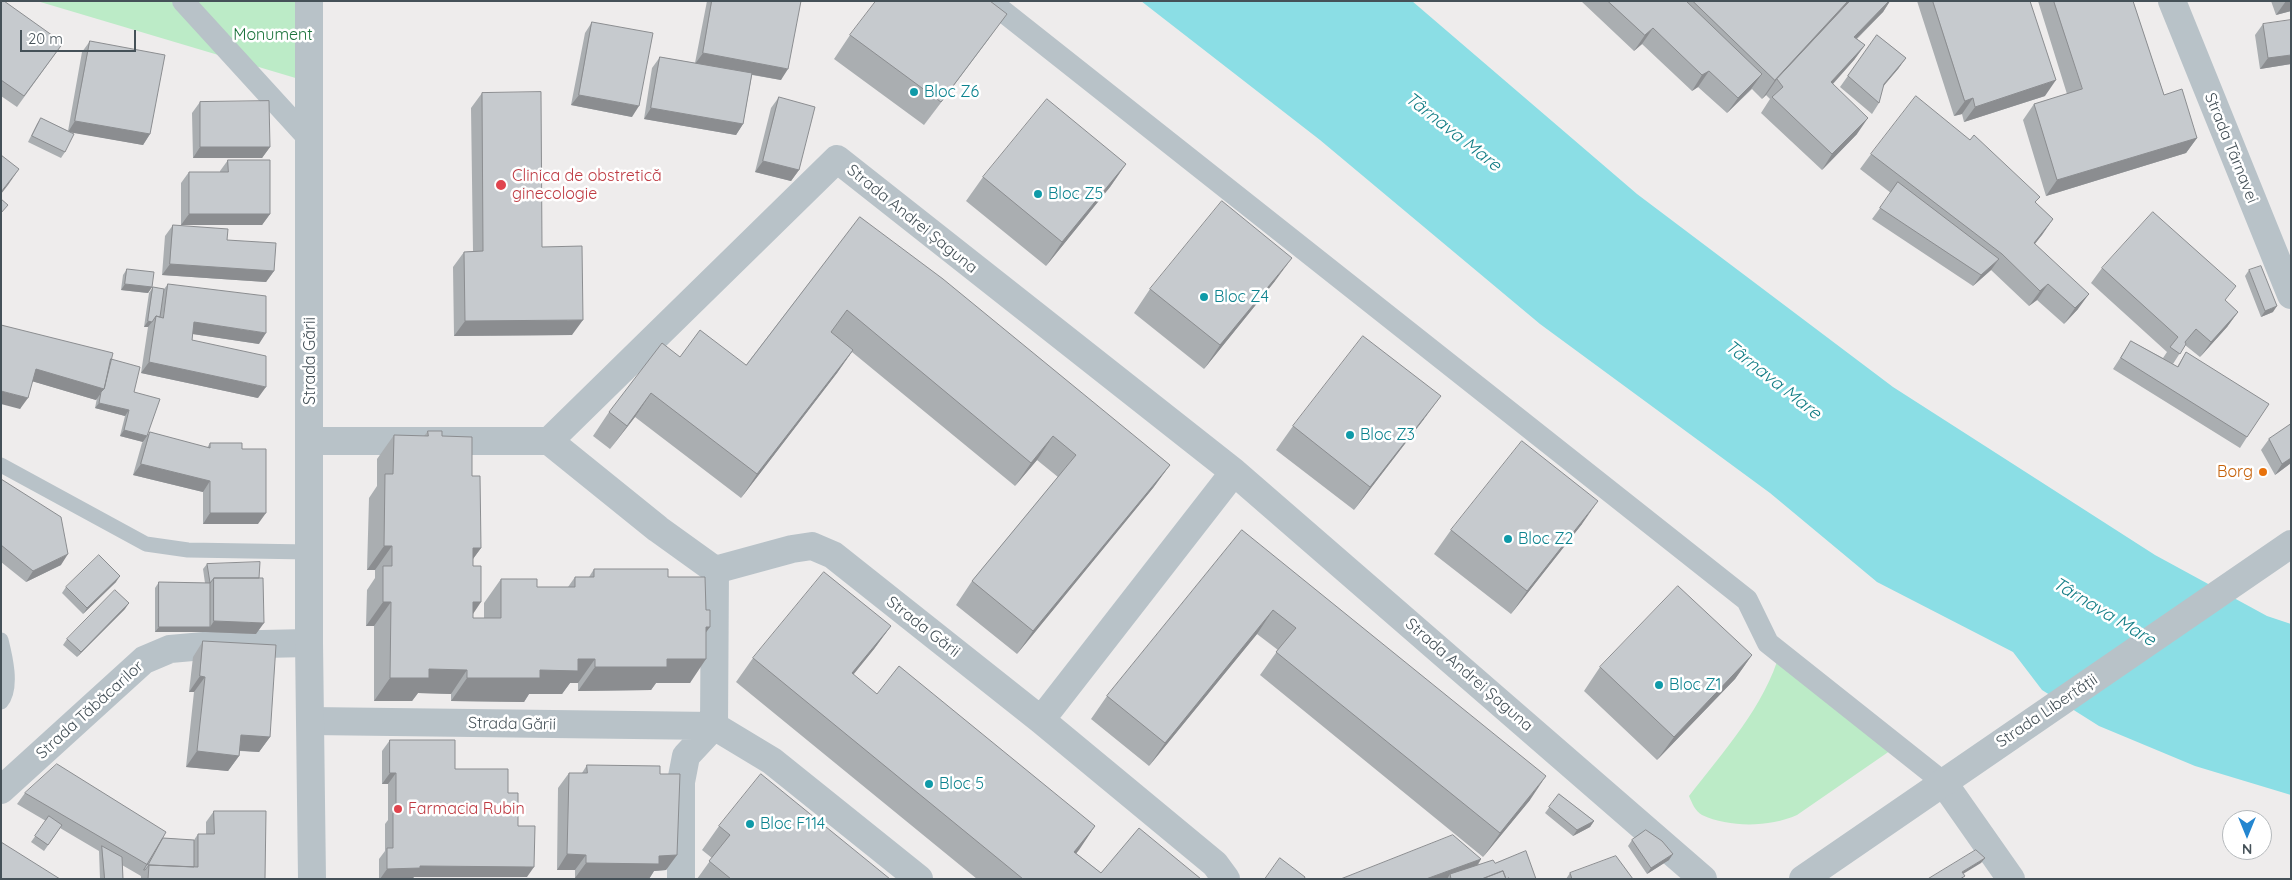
<!DOCTYPE html>
<html>
<head>
<meta charset="utf-8">
<style>
	body { margin:0 }
	#map { position:relative; width:2292px; height:880px; overflow:hidden; background:#eeecec; font-family:Quicksand,sans-serif }
	canvas { display:block }
	.frame { position:absolute; inset:0; border:2px solid #455158; pointer-events:none }
	.north { position:absolute; left:2222px; top:810px; width:50px; height:50px; box-sizing:border-box; background:#fff; border:1px solid #b5b9bc; border-radius:50%; rotate:180deg; font-size:14px; font-weight:700; line-height:20px; text-align:center; color:#455158 }
	.north::after { content:''; display:block; margin:auto; width:18px; height:22px; background:#2486d0; clip-path:polygon(50% 0,100% 100%,50% 72%,0 100%) }
	.scale { position:absolute; left:20px; top:30px; width:116px; height:22px; box-sizing:border-box; border:2px solid #455158; border-top:0; padding-left:6px; font-size:15px; line-height:18px; white-space:nowrap; color:#455158; -webkit-text-stroke:4px #fff; paint-order:stroke }
</style>
</head>
<body>
<div id="map">
<canvas width="2292" height="880"></canvas>
<div class="frame"></div>
<div class="north">N</div>
<div class="scale">20 m</div>
</div>
<script>
const context = document.querySelector('canvas').getContext('2d');
context.lineJoin = 'round';
function fill(path, color) {
  context.fillStyle = color;
  context.fill(path, 'evenodd');
}
function strokePath(path, color, width, dash) {
  context.strokeStyle = color;
  context.lineWidth = width;
  context.lineCap = dash ? 'butt' : 'round';
  context.setLineDash(dash || []);
  context.stroke(path);
}
function drawText(font, color, halo, rows, align = 'center') {
  context.font = font + ' Quicksand,sans-serif';
  context.lineWidth = 5;
  context.setLineDash([]);
  context.textBaseline = 'middle';
  context.strokeStyle = halo;
  context.fillStyle = color;
  for (const [text, x, y, turn = 0] of rows) {
    context.save();
    context.translate(x, y);
    context.rotate((+turn || 0) * Math.PI / 180);
    context.textAlign = isNaN(turn) ? turn : align;
    if (halo) context.strokeText(text, 0, 0);
    context.fillText(text, 0, 0);
    context.restore();
  }
}
fill(new Path2D(`
	M 37,1 L 309,1 L 309,82 Z
	M 1780,652 L 1897,746 L 1797,815 C 1770,827 1730,828 1702,815 C 1695,811 1692,803 1689,796 C 1723,752 1765,706 1780,652 Z`), '#bcebc7');
fill(new Path2D(`
	M 1141,1 L 1412,1 L 1637,194 L 1893,387 L 2155,555 L 2267,616 L 2291,624 L 2291,795 L 2195,766 L 2099,726 L 2042,690 L 2013,652 L 1877,582 L 1770,493 L 1540,324 L 1320,140 Z`), '#8bdee5');
strokePath(new Path2D(`
	M 1,465 L 146,544 L 188,550 L 309,552
	M 1,640 C 5,656 13,688 1,702`), '#b8c2c8', 15);
strokePath(new Path2D(`
	M 183,1 L 309,139
	M 990,1 L 1747,600 L 1768,643 L 1943,782`), '#b8c2c8', 22);
strokePath(new Path2D(`
	M 2172,1 L 2291,295
	M 310,441 L 549,441 L 658,529 L 715,570
	M 549,441 L 837,159 L 1234,472 L 1703,879
	M 715,570 L 792,549 L 812,546 L 833,555 L 1041,720 L 1215,864 L 1226,879
	M 1041,720 L 1234,472
	M 311,721 L 714,726 L 772,761 L 919,879
	M 1943,782 L 2011,879
	M 1,790 L 144,660 L 170,649 L 215,645 L 309,643
	M 681,879 L 681,782 L 686,756 L 714,726 L 715,570`), '#b8c2c8', 28);
strokePath(new Path2D(`
	M 309,1 L 309,643 L 312,879
	M 1803,879 L 2291,544`), '#b8c2c8', 28);
fill(new Path2D(`
	M 1,1 L 63,43 L 17,107 L 1,96 Z
	M 707,1 L 801,1 L 781,80 L 752,75 L 743,124 L 736,135 L 644,119 L 652,68 L 660,57 L 695,63 Z
	M 1581,1 L 1890,1 L 1883,12 L 1857,39 L 1865,45 L 1854,60 L 1833,84 L 1857,134 L 1822,170 L 1761,113 L 1770,99 L 1766,95 L 1762,99 L 1752,89 L 1727,113 L 1698,87 L 1692,91 L 1642,44 L 1634,51 Z
	M 1917,1 L 2030,1 L 2045,96 L 1964,122 L 1962,114 L 1954,116 Z
	M 2038,1 L 2133,1 L 2164,95 L 2197,138 L 2186,153 L 2046,196 L 2023,120 L 2034,104 L 2067,94 Z
	M 2271,1 L 2291,1 L 2291,11 L 2276,15 Z
	M 592,22 L 632,117 L 571,105 L 585,33 Z
	M 2263,24 L 2291,64 L 2260,69 L 2255,35 Z
	M 850,35 L 990,37 L 924,125 L 834,59 Z
	M 1877,35 L 1906,58 L 1898,69 L 1883,86 L 1879,103 L 1872,114 L 1840,87 Z
	M 90,41 L 150,134 L 143,145 L 71,132 L 65,152 L 61,158 L 28,142 L 37,124 L 41,118 L 68,131 L 82,52 Z
	M 482,93 L 542,247 L 572,335 L 454,336 L 453,267 L 464,252 L 473,251 L 471,108 Z
	M 779,97 L 799,170 L 791,181 L 755,172 L 771,108 Z
	M 200,102 L 270,147 L 262,158 L 193,158 L 192,113 Z
	M 1871,154 L 2036,203 L 2053,219 L 2035,244 L 2078,309 L 2064,324 L 2037,300 L 2029,306 L 1991,270 L 1973,286 L 1872,219 L 1891,193 L 1860,169 Z
	M 228,160 L 270,214 L 262,225 L 181,225 L 181,183 L 189,172 L 220,172 L 220,171 Z
	M 1126,164 L 1110,187 L 1046,266 L 966,201 L 983,177 Z
	M 860,217 L 1170,465 L 1153,488 L 1017,654 L 956,605 L 972,581 L 1058,477 L 1037,460 L 1015,486 L 852,352 L 837,373 L 741,498 L 635,417 L 610,449 L 593,436 L 609,412 L 680,357 L 746,365 Z
	M 173,225 L 227,240 L 274,271 L 266,282 L 162,275 L 165,236 Z
	M 2102,268 L 2226,301 L 2238,312 L 2227,327 L 2200,357 L 2185,345 L 2173,364 L 2177,367 L 2186,352 L 2247,437 L 2240,448 L 2113,369 L 2131,341 L 2163,358 L 2167,352 L 2091,283 Z
	M 127,269 L 152,287 L 148,293 L 121,290 L 123,275 Z
	M 2249,270 L 2273,312 L 2261,317 L 2245,276 Z
	M 1275,281 L 1204,369 L 1134,313 L 1150,289 Z
	M 168,284 L 259,344 L 193,334 L 192,340 L 258,398 L 141,373 L 148,327 L 144,327 L 149,293 L 153,287 L 164,289 Z
	M 1,325 L 111,359 L 134,392 L 147,436 L 143,442 L 120,436 L 125,416 L 95,408 L 97,398 L 96,400 L 32,381 L 20,409 Z
	M 1424,419 L 1354,510 L 1276,450 L 1293,426 Z
	M 2291,424 L 2291,463 L 2275,475 L 2261,450 L 2269,439 Z
	M 428,431 L 442,436 L 472,476 L 481,548 L 473,559 L 473,618 L 484,618 L 484,603 L 501,579 L 537,587 L 568,587 L 575,577 L 589,577 L 594,569 L 668,577 L 706,633 L 690,683 L 656,683 L 651,690 L 578,691 L 578,683 L 570,683 L 562,694 L 529,694 L 524,702 L 451,701 L 451,694 L 418,693 L 412,701 L 374,701 L 374,626 L 366,626 L 367,590 L 375,578 L 375,570 L 367,570 L 369,498 L 377,486 L 377,459 L 394,435 L 424,436 Z
	M 150,432 L 207,448 L 210,443 L 242,449 L 258,524 L 203,524 L 203,492 L 133,475 L 142,443 Z
	M 1,479 L 61,565 L 26,582 L 1,562 Z
	M 1582,524 L 1511,614 L 1434,554 L 1451,530 Z
	M 1242,530 L 1530,800 L 1483,857 L 1260,675 L 1278,650 L 1257,634 L 1149,766 L 1091,719 L 1107,696 Z
	M 207,564 L 256,634 L 206,632 L 155,632 L 155,588 L 159,582 L 205,583 L 203,569 Z
	M 116,582 L 83,614 L 62,593 L 66,587 Z
	M 125,609 L 77,657 L 63,645 L 67,639 Z
	M 891,626 L 874,649 L 853,675 L 877,694 L 1095,826 L 1076,853 L 1101,873 L 1201,879 L 977,879 L 736,682 L 753,658 Z
	M 203,641 L 270,737 L 259,752 L 240,751 L 239,756 L 228,771 L 186,767 L 194,692 L 189,692 L 193,657 Z
	M 1752,655 L 1735,679 L 1657,760 L 1584,691 L 1600,667 Z
	M 390,740 L 508,793 L 518,826 L 527,877 L 414,877 L 412,879 L 379,879 L 379,859 L 385,851 L 385,824 L 388,820 L 388,784 L 382,784 L 382,751 Z
	M 587,765 L 660,774 L 677,855 L 666,870 L 654,871 L 649,879 L 610,879 L 575,878 L 575,870 L 557,870 L 558,788 L 569,773 L 582,773 Z
	M 25,793 L 163,838 L 194,840 L 198,834 L 206,834 L 206,822 L 214,811 L 265,879 L 141,879 L 141,876 L 122,865 L 123,879 L 100,879 L 99,851 L 60,828 L 44,851 L 31,842 L 46,821 L 17,804 Z
	M 1559,794 L 1594,821 L 1590,827 L 1573,836 L 1545,813 Z
	M 719,826 L 890,879 L 697,879 L 712,858 L 702,850 Z
	M 1632,840 L 1669,860 L 1647,874 L 1628,846 Z
	M 1481,859 L 1478,865 L 1495,863 L 1536,879 L 1341,879 Z
	M 1570,873 L 1633,879 L 1566,879 Z`), '#aaaeb1');
fill(new Path2D(`
	M 1848,1 L 1852,1 L 1777,79 L 1766,95 L 1762,99 L 1775,80 Z
	M 1889,1 L 1890,1 L 1883,12 L 1843,52 L 1854,37 Z
	M 2286,1 L 2291,1 L 2291,11 L 2276,15 Z
	M 1007,14 L 990,37 L 924,125 L 941,102 Z
	M 1653,28 L 1642,44 L 1634,51 L 1645,35 Z
	M 1865,45 L 1854,60 L 1820,98 L 1831,82 Z
	M 703,53 L 788,69 L 781,80 L 695,64 Z
	M 2291,55 L 2291,64 L 2260,69 L 2268,58 Z
	M 1906,58 L 1898,69 L 1876,95 L 1884,84 Z
	M 1709,71 L 1698,87 L 1692,91 L 1702,75 Z
	M 1762,74 L 1751,89 L 1727,113 L 1738,98 Z
	M 2056,80 L 2045,96 L 1964,122 L 1975,107 Z
	M 579,95 L 639,106 L 632,117 L 571,105 Z
	M 1973,98 L 1962,114 L 1954,116 L 1965,101 Z
	M 651,108 L 743,124 L 736,135 L 644,119 Z
	M 1868,118 L 1857,134 L 1822,170 L 1832,154 Z
	M 75,121 L 150,134 L 143,145 L 68,132 Z
	M 2197,138 L 2186,153 L 2046,196 L 2057,180 Z
	M 200,147 L 270,147 L 262,158 L 193,158 Z
	M 763,161 L 799,170 L 791,181 L 755,172 Z
	M 1126,164 L 1110,187 L 1046,266 L 1062,242 Z
	M 19,169 L 8,185 L 1,194 L 1,192 Z
	M 189,214 L 270,214 L 262,225 L 181,225 Z
	M 2053,219 L 2042,235 L 2023,258 L 2034,243 Z
	M 1292,258 L 1275,281 L 1204,369 L 1220,345 Z
	M 1999,259 L 1991,270 L 1973,286 L 1981,275 Z
	M 170,264 L 274,271 L 266,282 L 162,275 Z
	M 125,284 L 152,287 L 148,293 L 121,290 Z
	M 2048,284 L 2037,300 L 2029,306 L 2040,291 Z
	M 2089,294 L 2078,309 L 2064,324 L 2075,308 Z
	M 2277,306 L 2273,312 L 2261,317 L 2265,311 Z
	M 2238,312 L 2227,327 L 2200,357 L 2211,342 Z
	M 583,320 L 572,335 L 454,336 L 465,321 Z
	M 148,321 L 152,322 L 148,327 L 144,327 Z
	M 194,322 L 266,333 L 259,344 L 186,333 Z
	M 853,350 L 837,373 L 741,498 L 757,474 Z
	M 149,362 L 266,387 L 258,398 L 141,373 Z
	M 36,369 L 104,389 L 96,400 L 28,380 Z
	M 1,391 L 28,398 L 20,409 L 1,404 Z
	M 651,393 L 635,417 L 610,449 L 627,426 Z
	M 1441,396 L 1424,419 L 1354,510 L 1370,487 Z
	M 99,403 L 129,410 L 125,416 L 95,408 Z
	M 124,430 L 147,436 L 143,442 L 120,436 Z
	M 1053,436 L 1037,460 L 1015,486 L 1031,463 Z
	M 2291,458 L 2291,463 L 2275,475 L 2282,464 Z
	M 141,464 L 210,481 L 203,492 L 133,475 Z
	M 1170,465 L 1153,488 L 1017,654 L 1033,631 Z
	M 1598,501 L 1582,524 L 1511,614 L 1527,591 Z
	M 210,513 L 266,513 L 258,524 L 203,524 Z
	M 384,546 L 392,546 L 375,570 L 367,570 Z
	M 473,548 L 481,548 L 464,571 Z
	M 68,554 L 61,565 L 26,582 L 33,571 Z
	M 120,576 L 116,582 L 83,614 L 87,608 Z
	M 383,602 L 391,602 L 374,626 L 366,626 Z
	M 473,602 L 481,602 L 465,626 Z
	M 129,603 L 125,609 L 77,657 L 81,652 Z
	M 1273,610 L 1257,634 L 1149,766 L 1165,743 Z
	M 214,621 L 264,623 L 256,634 L 206,632 L 155,632 L 159,627 L 210,627 Z
	M 891,626 L 874,649 L 835,697 L 852,673 Z
	M 706,627 L 710,627 L 693,650 Z
	M 1752,655 L 1735,679 L 1657,760 L 1674,737 Z
	M 578,659 L 595,659 L 578,683 L 570,683 L 562,694 L 529,694 L 524,702 L 451,701 L 467,678 L 540,670 Z
	M 667,659 L 706,659 L 690,683 L 656,683 L 651,690 L 578,691 L 595,667 Z
	M 429,669 L 467,670 L 451,694 L 418,693 L 412,701 L 374,701 L 390,678 Z
	M 200,676 L 205,677 L 194,692 L 189,692 Z
	M 241,735 L 270,737 L 259,752 L 231,750 Z
	M 197,751 L 239,756 L 228,771 L 186,767 Z
	M 390,773 L 396,773 L 388,784 L 382,784 Z
	M 1546,776 L 1530,800 L 1483,857 L 1500,833 Z
	M 1594,821 L 1590,827 L 1573,836 L 1577,830 Z
	M 1095,826 L 1079,850 L 1058,876 L 1074,852 Z
	M 567,854 L 586,855 L 575,870 L 557,870 Z
	M 1673,854 L 1669,860 L 1647,874 L 1651,868 Z
	M 677,855 L 666,870 L 654,871 L 649,879 L 575,878 L 586,863 L 659,856 Z
	M 1985,858 L 1981,863 L 1958,877 L 1962,872 Z
	M 1481,859 L 1474,870 L 1450,874 L 1447,879 L 1426,879 Z
	M 420,866 L 534,867 L 527,877 L 414,877 L 412,879 L 380,879 L 387,869 Z`), '#8b8d90');
const building = new Path2D(`
	M 1,1 L 4,1 L 63,43 L 24,96 L 1,80 Z
	M 712,1 L 801,1 L 788,69 L 703,53 Z
	M 876,1 L 990,1 L 1007,14 L 941,102 L 850,35 Z
	M 1608,1 L 1686,1 L 1762,74 L 1738,98 L 1709,71 L 1702,75 L 1653,28 L 1645,35 Z
	M 1693,1 L 1848,1 L 1775,80 Z
	M 1850,1 L 1889,1 L 1854,37 L 1865,45 L 1831,82 L 1868,118 L 1832,154 L 1772,97 L 1783,87 L 1777,79 Z
	M 1933,1 L 2030,1 L 2056,80 L 1975,107 L 1973,98 L 1965,101 Z
	M 2054,1 L 2133,1 L 2164,95 L 2182,89 L 2197,138 L 2057,180 L 2034,104 L 2082,89 Z
	M 2291,20 L 2291,55 L 2268,58 L 2263,24 Z
	M 592,22 L 653,33 L 639,106 L 579,95 Z
	M 1877,35 L 1906,58 L 1884,84 L 1879,103 L 1848,76 Z
	M 90,41 L 165,55 L 150,134 L 75,121 Z
	M 660,57 L 752,73 L 743,124 L 651,108 Z
	M 541,92 L 542,247 L 582,246 L 583,320 L 465,321 L 464,252 L 483,251 L 482,93 Z
	M 1916,96 L 1970,140 L 1974,135 L 2040,197 L 2035,202 L 2053,219 L 2034,243 L 2089,294 L 2075,308 L 2048,284 L 2040,291 L 2002,254 L 1871,154 Z
	M 779,97 L 815,107 L 799,170 L 763,161 Z
	M 1047,99 L 1126,164 L 1062,242 L 983,177 Z
	M 269,101 L 270,147 L 200,147 L 200,102 Z
	M 41,118 L 74,134 L 65,152 L 32,136 Z
	M 1,155 L 19,169 L 1,192 Z
	M 228,160 L 270,160 L 270,214 L 189,214 L 189,172 L 228,172 Z
	M 1898,182 L 1999,259 L 1981,275 L 1880,208 Z
	M 1,199 L 8,205 L 1,213 Z
	M 1222,201 L 1292,258 L 1220,345 L 1150,289 Z
	M 2153,212 L 2236,286 L 2225,300 L 2238,312 L 2211,342 L 2196,329 L 2185,342 L 2186,344 L 2180,354 L 2170,347 L 2178,337 L 2102,268 Z
	M 860,217 L 943,279 L 1170,465 L 1033,631 L 972,581 L 1076,455 L 1053,436 L 1031,463 L 847,310 L 831,332 L 853,350 L 757,474 L 651,393 L 627,426 L 609,412 L 662,343 L 680,357 L 700,330 L 746,365 Z
	M 173,225 L 228,229 L 227,240 L 276,243 L 274,271 L 170,264 Z
	M 2261,266 L 2277,306 L 2265,311 L 2249,270 Z
	M 127,269 L 154,272 L 152,287 L 125,284 Z
	M 168,284 L 266,296 L 266,333 L 194,322 L 192,340 L 266,356 L 266,387 L 149,362 L 156,316 L 163,318 Z
	M 153,287 L 164,289 L 160,317 L 156,316 L 152,322 L 148,321 Z
	M 1,325 L 113,353 L 104,389 L 36,369 L 28,398 L 1,391 Z
	M 1363,336 L 1441,396 L 1370,487 L 1293,426 Z
	M 2131,341 L 2178,367 L 2186,352 L 2269,404 L 2247,437 L 2121,358 Z
	M 111,359 L 140,367 L 134,392 L 160,399 L 147,436 L 124,430 L 129,410 L 99,403 L 101,392 L 104,389 Z
	M 2291,424 L 2291,458 L 2282,464 L 2269,439 Z
	M 428,431 L 442,431 L 442,436 L 472,437 L 472,476 L 480,476 L 481,548 L 473,548 L 473,566 L 481,566 L 481,602 L 473,602 L 473,618 L 501,618 L 501,579 L 537,579 L 537,587 L 575,587 L 575,577 L 594,577 L 594,569 L 668,569 L 668,577 L 705,577 L 706,610 L 710,610 L 710,627 L 706,627 L 706,659 L 667,659 L 667,667 L 595,667 L 595,659 L 578,659 L 578,671 L 540,670 L 540,678 L 467,678 L 467,670 L 429,669 L 429,678 L 390,678 L 391,602 L 383,602 L 383,566 L 392,566 L 392,546 L 384,546 L 385,474 L 393,474 L 394,435 L 428,436 Z
	M 150,432 L 210,448 L 210,443 L 242,443 L 242,449 L 266,449 L 266,513 L 210,513 L 210,481 L 141,464 Z
	M 1522,441 L 1598,501 L 1527,591 L 1451,530 Z
	M 1,479 L 61,517 L 68,554 L 33,571 L 1,545 Z
	M 1242,530 L 1546,776 L 1500,833 L 1276,652 L 1296,628 L 1273,610 L 1165,743 L 1107,696 Z
	M 99,555 L 120,576 L 87,608 L 66,587 Z
	M 260,562 L 259,578 L 214,578 L 210,583 L 207,564 Z
	M 824,572 L 891,626 L 852,673 L 877,694 L 899,666 L 1095,826 L 1074,852 L 1101,873 L 1139,828 L 1201,879 L 1023,879 L 753,658 Z
	M 214,578 L 263,578 L 264,623 L 214,621 Z
	M 159,582 L 210,583 L 210,627 L 159,627 Z
	M 1678,586 L 1752,655 L 1674,737 L 1600,667 Z
	M 115,590 L 129,603 L 81,652 L 67,639 Z
	M 203,641 L 276,645 L 270,737 L 241,735 L 239,756 L 197,751 L 205,677 L 200,676 Z
	M 390,740 L 455,740 L 455,769 L 508,769 L 508,793 L 518,793 L 518,826 L 535,826 L 534,867 L 420,866 L 420,868 L 387,869 L 387,848 L 393,848 L 393,813 L 396,813 L 396,773 L 390,773 Z
	M 57,764 L 166,832 L 148,865 L 25,793 Z
	M 587,765 L 660,766 L 660,774 L 680,774 L 677,855 L 659,856 L 659,864 L 586,863 L 586,855 L 567,854 L 569,773 L 587,773 Z
	M 761,774 L 890,879 L 731,879 L 709,861 L 730,835 L 719,826 Z
	M 1559,794 L 1594,821 L 1577,830 L 1549,807 Z
	M 214,811 L 266,811 L 265,879 L 148,879 L 149,865 L 198,867 L 198,834 L 214,834 Z
	M 49,816 L 62,825 L 48,845 L 35,836 Z
	M 1646,830 L 1662,841 L 1673,854 L 1651,868 L 1632,840 Z
	M 1453,835 L 1481,859 L 1426,879 L 1341,879 Z
	M 163,838 L 194,840 L 194,867 L 149,865 L 145,870 L 144,870 Z
	M 1,842 L 60,879 L 1,879 Z
	M 102,846 L 122,857 L 123,879 L 105,879 Z
	M 1976,850 L 1985,858 L 1962,872 L 1965,876 L 1960,879 L 1928,879 Z
	M 1526,851 L 1536,879 L 1509,879 L 1509,878 L 1506,879 L 1503,871 L 1482,879 L 1451,879 L 1450,874 L 1493,860 L 1495,863 Z
	M 1616,856 L 1633,879 L 1572,879 L 1570,873 Z
	M 1280,858 L 1305,877 L 1304,879 L 1265,879 Z
	M 1503,871 L 1506,879 L 1509,878 L 1509,879 L 1482,879 Z`);
fill(building, '#c6cace');
strokePath(building, '#8b8d90', 1);
for (const [x, y, r, color] of [
	[914,92,5,"#0f9aa8"],
	[501,185,6,"#e0444e"],
	[1038,194,5,"#0f9aa8"],
	[1204,297,5,"#0f9aa8"],
	[1350,435,5,"#0f9aa8"],
	[2263,472,5,"#e8710a"],
	[1508,539,5,"#0f9aa8"],
	[1659,685,5,"#0f9aa8"],
	[929,784,5,"#0f9aa8"],
	[398,809,5,"#e0444e"],
	[750,824,5,"#0f9aa8"]
]) {
  const dot = new Path2D();
  dot.arc(x, y, r, 0, 2 * Math.PI);
  context.fillStyle = color;
  context.fill(dot);
  strokePath(dot, '#fff', 2);
}
drawText('16px', '#1c733c', '#fff', [
	["Monument",273,35]
]);
drawText('16px', '#0d838f', '#fff', [
	["Bloc Z6",924,92],
	["Bloc Z5",1048,194],
	["Bloc Z4",1214,297],
	["Bloc Z3",1360,435],
	["Bloc Z2",1518,539],
	["Bloc Z1",1669,685],
	["Bloc 5",939,784],
	["Bloc F114",760,824]
], 'left');
drawText('16px', '#455158', '#fff', [
	["Strada Târnavei",2231,148,68],
	["Strada Andrei Șaguna",912,219,39],
	["Strada Gării",310,361,-90],
	["Strada Gării",923,627,38],
	["Strada Andrei Șaguna",1469,675,41],
	["Strada Tăbăcarilor",90,710,-42],
	["Strada Libertății",2047,711,-34],
	["Strada Gării",512,724,1]
]);
drawText('16px', '#be3a42', '#fff', [
	["Clinica de obstretică",512,176],
	["ginecologie",512,194],
	["Farmacia Rubin",408,809]
], 'left');
drawText('16px', '#c56008', '#fff', [
	["Borg",2253,472]
], 'right');
drawText('italic 18px', '#147e86', '#fff', [
	["Târnava Mare",1453,132,38],
	["Târnava Mare",1773,380,38],
	["Târnava Mare",2104,612,31]
]);
</script>
</body>
</html>
